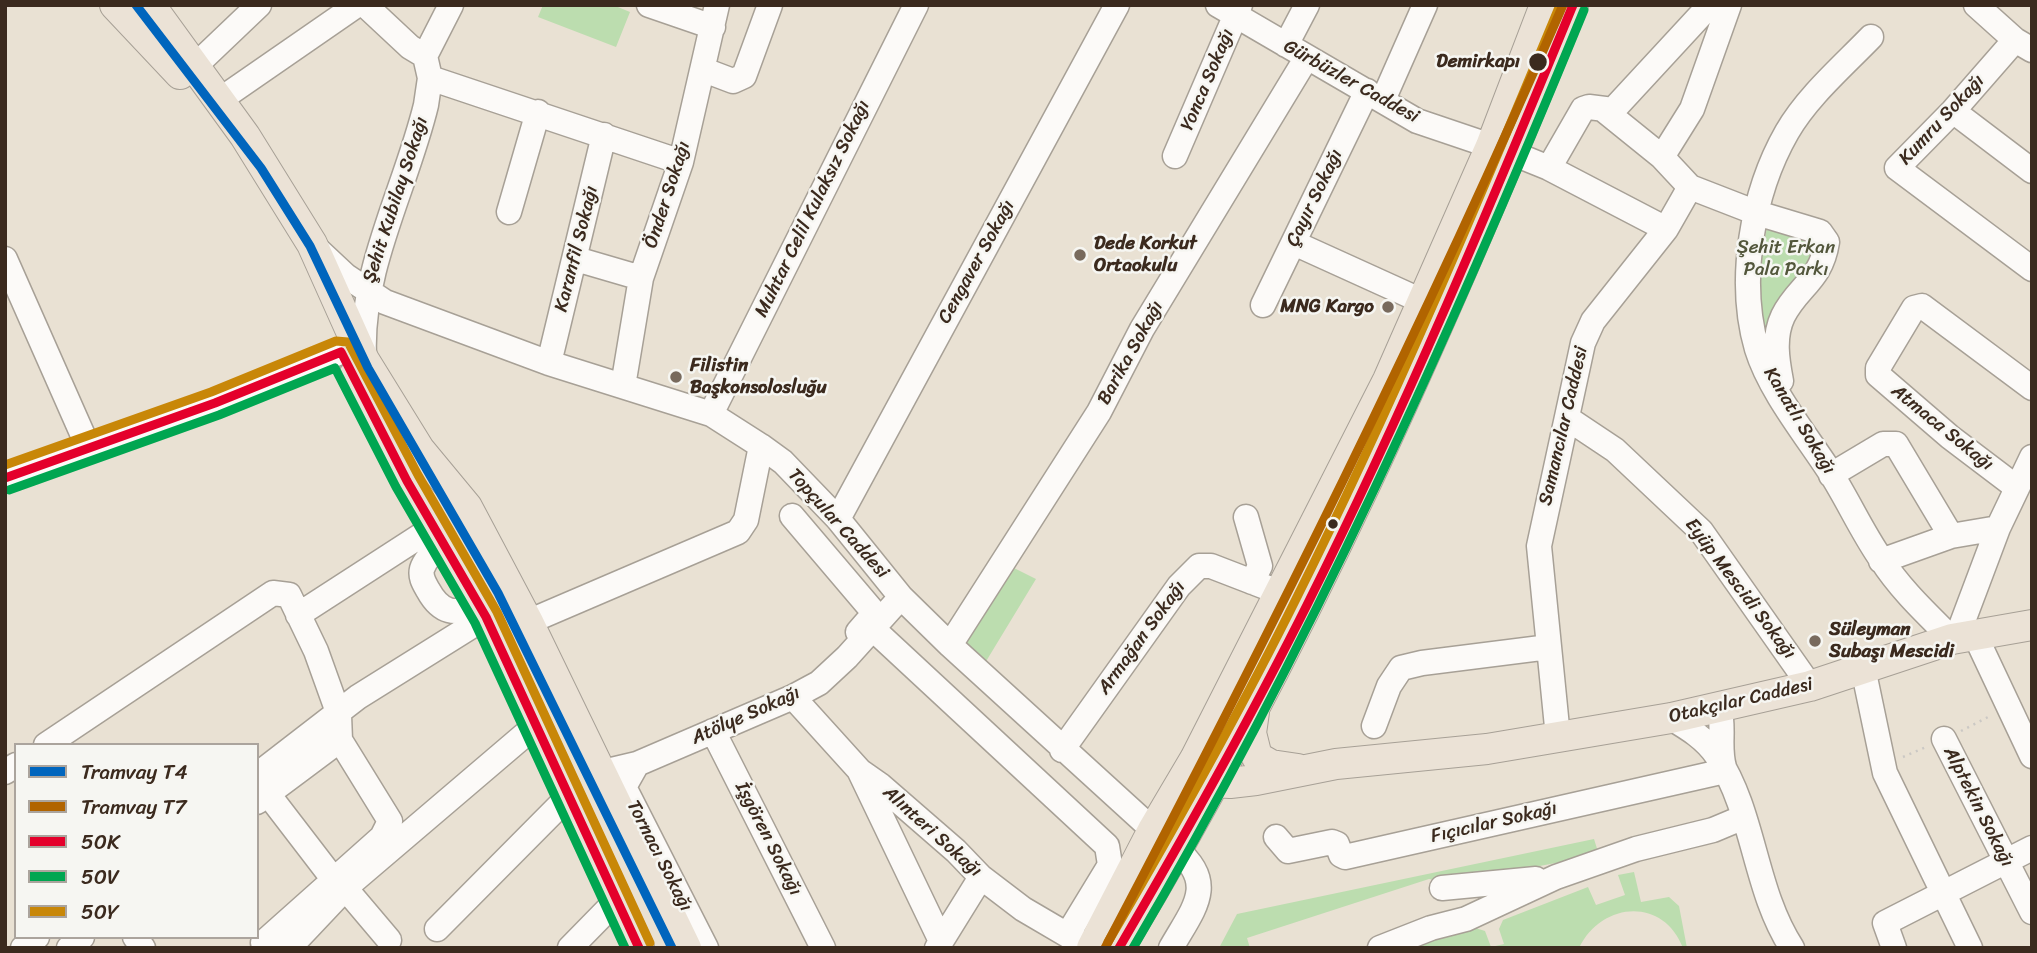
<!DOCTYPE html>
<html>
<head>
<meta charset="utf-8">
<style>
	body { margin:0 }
	#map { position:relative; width:2037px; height:953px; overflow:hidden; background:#e9e1d3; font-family:Sriracha,sans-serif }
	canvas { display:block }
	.frame { position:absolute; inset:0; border:7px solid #3b2a1e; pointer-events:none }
	.legend { position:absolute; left:14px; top:743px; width:245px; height:196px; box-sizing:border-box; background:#f6f6f2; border:2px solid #aba49d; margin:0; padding:9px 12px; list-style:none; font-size:21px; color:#3b2a1e }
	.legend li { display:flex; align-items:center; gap:14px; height:35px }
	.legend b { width:35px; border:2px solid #aba49d }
</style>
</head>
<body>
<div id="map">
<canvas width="2037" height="953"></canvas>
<div class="frame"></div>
<ul class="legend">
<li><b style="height:9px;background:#0065bd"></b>Tramvay T4</li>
<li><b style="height:9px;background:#b16400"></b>Tramvay T7</li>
<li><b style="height:9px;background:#e4002b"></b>50K</li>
<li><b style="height:9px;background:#00a651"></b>50V</li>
<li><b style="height:9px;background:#c88708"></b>50Y</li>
</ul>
</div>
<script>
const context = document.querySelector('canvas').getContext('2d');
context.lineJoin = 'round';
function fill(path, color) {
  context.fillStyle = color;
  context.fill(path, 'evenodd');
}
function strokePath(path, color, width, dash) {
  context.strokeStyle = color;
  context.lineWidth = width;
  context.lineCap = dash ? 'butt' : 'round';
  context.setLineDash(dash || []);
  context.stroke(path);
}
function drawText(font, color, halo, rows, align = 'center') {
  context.font = font + ' Sriracha,sans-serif';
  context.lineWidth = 5;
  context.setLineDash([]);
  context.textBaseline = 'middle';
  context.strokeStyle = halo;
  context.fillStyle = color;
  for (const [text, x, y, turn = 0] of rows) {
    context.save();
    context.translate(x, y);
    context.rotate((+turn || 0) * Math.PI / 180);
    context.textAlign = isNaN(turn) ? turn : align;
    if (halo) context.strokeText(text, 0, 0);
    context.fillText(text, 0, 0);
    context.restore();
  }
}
fill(new Path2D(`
	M 543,5 L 613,5 L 630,12 L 616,47 L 538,17 Z
	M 1767,228 L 1811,237 L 1818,245 L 1771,337 L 1760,329 C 1757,295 1759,262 1767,228 Z
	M 1012,567 L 1036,579 L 985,663 L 962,646 Z
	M 1594,839 L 1599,855 L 1437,885 L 1435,880 L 1429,879 L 1247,938 L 1250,948 L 1219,948 L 1237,914 Z
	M 1634,872 L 1641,902 L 1669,897 L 1679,906 L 1687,948 L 1683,948 C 1663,896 1601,902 1579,948 L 1409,948 L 1469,926 L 1485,931 L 1491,947 L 1504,944 L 1499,929 L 1503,920 L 1588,887 L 1596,905 L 1625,895 L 1618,875 Z`), '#bcddaf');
const minor = new Path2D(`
	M 365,5 L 410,47 L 425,56
	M 649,5 L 713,27
	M 1218,5 L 1417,121 L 1491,146
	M 1976,5 L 2015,40 L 2032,50
	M 1871,37 C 1843,66 1807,97 1787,132 C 1752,193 1737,281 1757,349 C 1770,391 1806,435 1830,472 C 1848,500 1862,532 1881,559 C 1900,589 1927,614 1952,639
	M 2015,40 L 1953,111 L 1897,168 L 2032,269
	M 1286,45 L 1307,5
	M 196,65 L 259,5
	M 704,70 L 733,81 L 744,76 L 770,5
	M 430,78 L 681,162
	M 221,99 L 357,5
	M 1383,100 L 1425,5
	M 1605,111 L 1662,157
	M 1953,111 L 2032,171
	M 1512,153 L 1549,168 L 1666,229
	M 1175,156 L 1240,5
	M 1549,168 L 1583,109 L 1589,107 L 1613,110 L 1710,5
	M 1690,187 L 1757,213 L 1820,232 L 1827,242 C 1821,281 1798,286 1783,316 C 1773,337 1777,360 1781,381
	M 509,212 L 538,112
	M 1294,243 L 1424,302
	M 316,248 L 346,276 L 385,302 L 549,363 L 711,414 L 761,446 L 783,462 L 838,519 L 901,597 L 950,645 L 1153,830
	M 5,259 L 89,449
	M 576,259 L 641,278
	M 1263,305 L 1367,91
	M 364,356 C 360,269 406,188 426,105 L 430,78 L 425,56 L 451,5
	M 549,363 L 604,135
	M 623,386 L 641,278 L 681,162 L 717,5
	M 711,414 L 916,5
	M 1567,418 L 1615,450 L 1701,531 L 1810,686
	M 1831,475 L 1883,444 L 1896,444 L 1951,536
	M 5,478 L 215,403 L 341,352
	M 2016,487 L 1950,437 L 1878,375 L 1878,368 L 1914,308 L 1922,306 L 2032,388
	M 792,516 L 871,609 L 871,617 L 858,632
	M 1246,517 L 1260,566 L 1252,582
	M 838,519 L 1117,5
	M 444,543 C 435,550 425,559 422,569 C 420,577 424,583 428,590 C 440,612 456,618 478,602
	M 1881,561 L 1951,536 L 1998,528
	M 298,615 L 434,527
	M 528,622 L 738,532 L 746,520 L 761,446
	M 872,628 L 1107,846 L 1110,865 L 1068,934
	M 1974,633 L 2032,756
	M 1957,637 L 1998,528 L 2032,457
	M 950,645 L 1099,412 L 1142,329 L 1307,57
	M 1863,668 L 1885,773 L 1970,948
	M 793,697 L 860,771 L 880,785 L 956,851 L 981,877 L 1023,909 L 1081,943
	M 1719,706 C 1725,730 1718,746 1724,767
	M 1671,718 C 1688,728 1706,739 1717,756 C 1755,814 1754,890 1792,948
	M 1374,726 L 1389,686 L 1401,668 L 1422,663 L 1549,647
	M 713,731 L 823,948
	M 1558,737 L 1539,546 L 1583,343 L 1593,321 L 1666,229 L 1690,187 L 1662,157 L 1692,109 L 1729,5
	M 1944,739 L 2032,912
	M 46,745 L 273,593 L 289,595 L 316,651 L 339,715 L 340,740 L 390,821 L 382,837 L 263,943
	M 1062,750 L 1179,586 L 1199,566 L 1211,566 L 1281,593
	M 637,764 L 624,787 L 706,948
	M 5,772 L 16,765
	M 860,772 L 941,941
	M 599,773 L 637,764 L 793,697 L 819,683 L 847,657 L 901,597
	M 257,775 L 358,697 L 486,617
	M 268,794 L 334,880
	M 257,802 L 340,740
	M 1276,837 L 1288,851 L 1332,842 L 1337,844 L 1341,855 L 1345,857 L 1725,771
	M 1442,888 L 1536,879
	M 437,929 L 569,796
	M 135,937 L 143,948
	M 389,940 L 345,888 L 535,726
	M 23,948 L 37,937
	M 69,948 L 82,937
	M 289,948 L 339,895
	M 570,948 L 618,899
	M 937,948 L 981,877
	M 1171,948 C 1193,909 1218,884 1176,849
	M 1380,948 L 1431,928 L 1466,919 L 1556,877 L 1636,849 L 1713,830 L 1744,817
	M 1894,948 L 1885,923 L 2032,848`);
const major = new Path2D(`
	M 115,5 L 180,74
	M 150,5 L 245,136 L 312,244 L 364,360 L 385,394 L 419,449 L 467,507 L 528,622 L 686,948
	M 353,377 L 407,481 L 486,617 L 639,948
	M 1254,712 L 1251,733 L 1257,757 L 1271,765 L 1298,769
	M 1196,781 L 1230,783 L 1256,780 L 1336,764 L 1487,749 L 1671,718 L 1810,686 L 1952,639 L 2032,625
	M 1092,948 L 1153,830 L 1195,759 L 1388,380 L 1491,146 L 1545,5
	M 1119,948 C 1301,649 1441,328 1573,5`);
strokePath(minor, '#a7a096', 27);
strokePath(major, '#a7a096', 32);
strokePath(new Path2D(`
	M 1961,731 L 1992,715
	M 1903,757 L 1926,747`), '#cbc8c4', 2.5, [2, 5]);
strokePath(minor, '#fcfaf8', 24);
strokePath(major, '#ebe2d6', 30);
strokePath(new Path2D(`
	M 5,478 L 215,403 L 341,352 L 407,481 L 486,617 L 639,948
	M 1119,948 C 1185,835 1249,721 1307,605 C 1405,409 1490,207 1573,5`), '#e4002b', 9);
strokePath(new Path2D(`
	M 9,490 L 219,415 L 335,368 L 396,487 L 475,623 L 625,948
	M 1133,948 C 1311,645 1451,334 1584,10`), '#00a651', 9);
strokePath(new Path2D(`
	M 5,465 L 211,392 L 336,341 L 348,342 L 418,475 L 497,612 L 650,943
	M 1108,942 C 1174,829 1238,716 1296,599 C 1393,405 1477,205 1560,5`), '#c88708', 9);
strokePath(new Path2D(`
	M 136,5 L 261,168 L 310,246 L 368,368 L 498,593 L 672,948`), '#0065bd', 9);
strokePath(new Path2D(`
	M 1105,948 C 1268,638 1424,326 1563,5`), '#b16400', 9);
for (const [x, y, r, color] of [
	[1538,62,10,"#3b2a1e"],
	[1080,255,7,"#786a5d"],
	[1388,307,7,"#786a5d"],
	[676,377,7,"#786a5d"],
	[1333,524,6,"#3b2a1e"],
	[1815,641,7,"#786a5d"]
]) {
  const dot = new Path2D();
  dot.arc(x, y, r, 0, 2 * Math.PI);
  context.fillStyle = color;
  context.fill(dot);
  strokePath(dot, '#f6f6f2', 2.5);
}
drawText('bold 19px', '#3b2a1e', '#f6f6f2', [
	["Demirkapı",1520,62]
], 'right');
drawText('19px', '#3b2a1e', '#f6f6f2', [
	["Yonca Sokağı",1208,80,-67],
	["Gürbüzler Caddesi",1351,82,29],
	["Kumru Sokağı",1942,120,-47],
	["Önder Sokağı",668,195,-72],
	["Çayır Sokağı",1315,198,-64],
	["Şehit Kubilay Sokağı",396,200,-72],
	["Muhtar Celil Kulaksız Sokağı",813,209,-64],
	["Karanfil Sokağı",577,249,-76],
	["Cengaver Sokağı",977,262,-61],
	["Barika Sokağı",1131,353,-61],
	["Kanatlı Sokağı",1799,421,59],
	["Samancılar Caddesi",1564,426,-77],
	["Atmaca Sokağı",1942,428,39],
	["Topçular Caddesi",838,524,48],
	["Eyüp Mescidi Sokağı",1740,589,53],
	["Armağan Sokağı",1142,638,-54],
	["Otakçılar Caddesi",1741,701,-13],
	["Atölye Sokağı",746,716,-24],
	["Alptekin Sokağı",1978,807,63],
	["Fıçıcılar Sokağı",1494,823,-13],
	["Alınteri Sokağı",932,832,42],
	["İşgören Sokağı",768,839,63],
	["Tornacı Sokağı",659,856,63]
]);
drawText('bold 19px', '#3b2a1e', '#f6f6f2', [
	["Dede Korkut",1094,244],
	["Ortaokulu",1094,266],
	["MNG Kargo",1374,307,"right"],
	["Filistin",690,366],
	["Başkonsolosluğu",690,388],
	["Süleyman",1829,630],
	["Subaşı Mescidi",1829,652]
], 'left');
drawText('19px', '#52563b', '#f6f6f2', [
	["Şehit Erkan",1786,248],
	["Pala Parkı",1786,270]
]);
</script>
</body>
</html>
